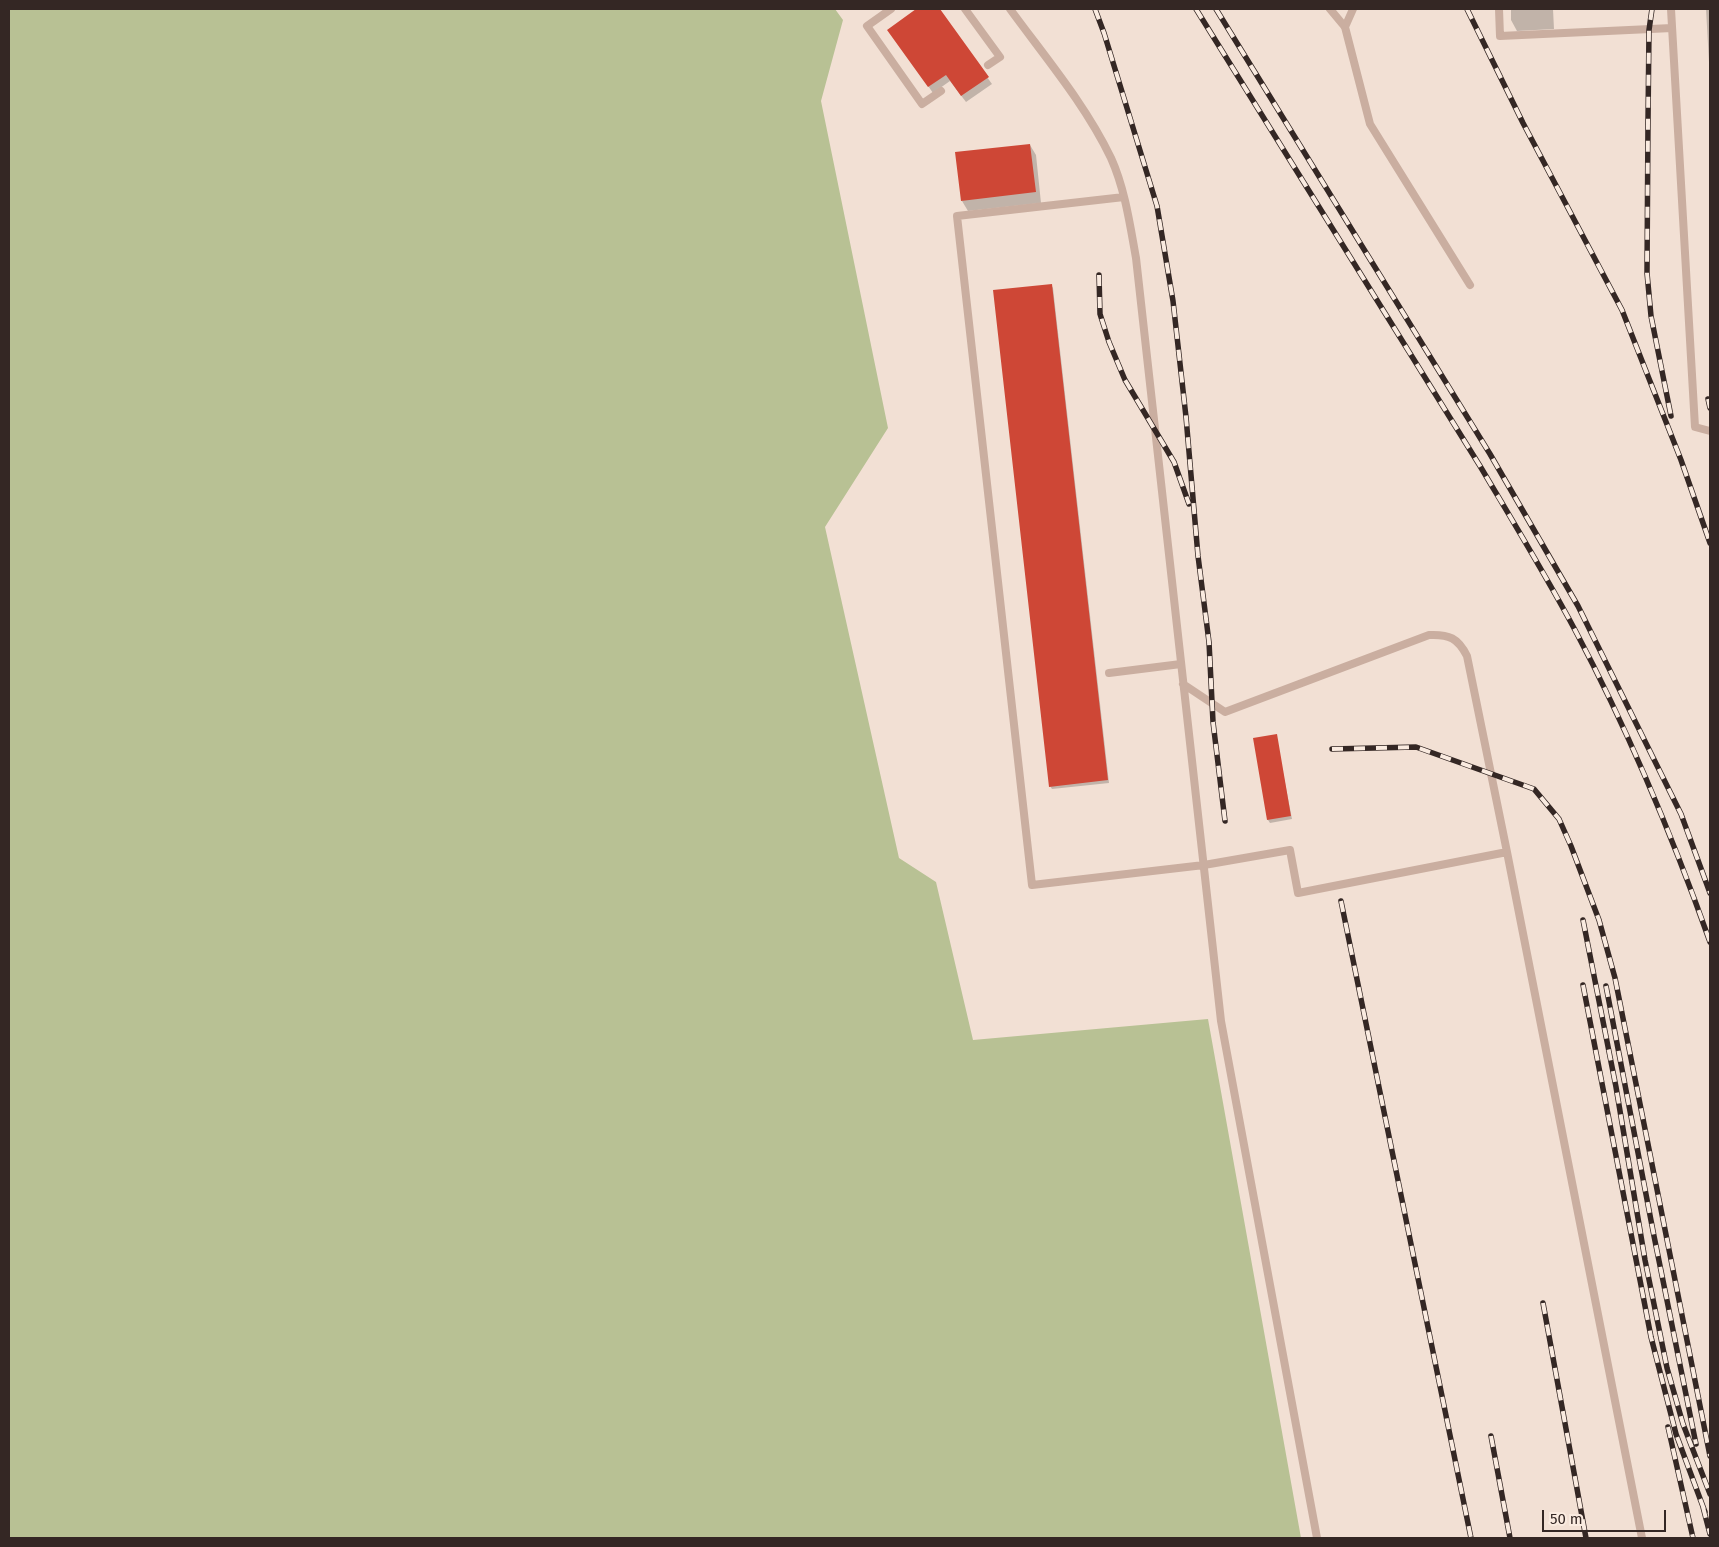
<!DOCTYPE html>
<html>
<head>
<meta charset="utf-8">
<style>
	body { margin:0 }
	#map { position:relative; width:1719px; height:1547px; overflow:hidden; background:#f2e0d4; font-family:"Fira Sans",sans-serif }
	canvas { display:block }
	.frame { position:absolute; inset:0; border:10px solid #342724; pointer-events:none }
	.scale { position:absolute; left:1542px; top:1510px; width:124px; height:22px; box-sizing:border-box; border:2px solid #342724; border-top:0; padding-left:6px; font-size:15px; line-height:18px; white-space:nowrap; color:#342724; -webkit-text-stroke:4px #faebe0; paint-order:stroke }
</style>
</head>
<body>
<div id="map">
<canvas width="1719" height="1547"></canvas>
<div class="frame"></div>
<div class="scale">50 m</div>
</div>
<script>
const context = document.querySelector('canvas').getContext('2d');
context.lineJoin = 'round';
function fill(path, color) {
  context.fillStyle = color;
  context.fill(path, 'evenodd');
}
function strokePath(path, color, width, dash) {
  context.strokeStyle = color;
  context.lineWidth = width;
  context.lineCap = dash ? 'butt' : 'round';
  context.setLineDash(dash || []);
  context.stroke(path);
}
fill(new Path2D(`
	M 9,9 L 835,9 L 843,20 L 821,101 L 888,428 L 825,527 L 899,858 L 936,882 L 973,1040 L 1208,1019 L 1301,1538 L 9,1538 Z`), '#b8c194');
fill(new Path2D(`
	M 918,9 L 938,9 L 992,84 L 966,102 L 950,81 L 933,93 L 889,30 Z
	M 1511,9 L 1553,9 L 1554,29 L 1517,31 L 1511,20 Z
	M 1706,9 L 1710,9 L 1710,80 Z
	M 1030,145 L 1036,155 L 1041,203 L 968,211 L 962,201 Z
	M 1051,285 L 1053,288 L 1109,783 L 1052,789 L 1050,786 Z
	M 1276,736 L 1292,819 L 1270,823 L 1268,820 Z`), '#0003');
fill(new Path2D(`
	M 916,9 L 940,9 L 989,77 L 961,96 L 946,75 L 928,87 L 887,30 Z
	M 1030,144 L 1036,192 L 961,201 L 955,152 Z
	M 1052,284 L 1108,780 L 1049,787 L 993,290 Z
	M 1277,734 L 1291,816 L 1267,820 L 1253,738 Z`), '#ce4736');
strokePath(new Path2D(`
	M 891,9 L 867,26 L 922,104 L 941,91
	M 965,9 L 1000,57 L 988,65
	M 1010,9 C 1045,57 1085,104 1111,158 C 1125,189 1130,225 1136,258 L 1221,1021 L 1317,1538
	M 1330,9 L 1345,27 L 1370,124 L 1470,285
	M 1499,9 L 1500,36 L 1672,28
	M 1671,9 L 1695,427 L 1710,431
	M 1345,27 L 1353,9
	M 1124,197 L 957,216 L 1032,885 L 1204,865 L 1290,850 L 1298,893 L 1507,852
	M 1109,673 L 1181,664
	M 1183,684 L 1225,712 L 1429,635 C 1449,634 1458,638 1467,656 L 1507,852 L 1642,1538`), '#caaea0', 8);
const rail = new Path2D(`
	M 1095,9 L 1104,33 L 1157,206 L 1173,301 L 1186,417 L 1198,556 L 1209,642 L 1213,722 L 1225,821
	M 1196,9 L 1480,466 C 1512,520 1545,574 1575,630 C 1628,730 1672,835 1710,942
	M 1216,9 L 1490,454 L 1578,606 L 1681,814 L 1710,893
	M 1467,9 L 1523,123 L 1622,310 L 1681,460 L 1710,543
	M 1652,9 L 1649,30 L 1648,121 L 1647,273 L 1651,316 L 1671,416
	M 1099,275 L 1100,314 L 1109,342 L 1125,380 L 1174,462 L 1189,504
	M 1708,399 L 1710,408
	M 1332,749 L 1416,747 L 1534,789 L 1559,819 L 1571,846 L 1599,920 L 1615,978 L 1710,1456
	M 1341,901 L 1471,1538
	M 1583,920 L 1616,1087 L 1645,1260 L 1667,1368 L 1683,1424 L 1710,1494
	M 1583,985 L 1651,1337 L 1676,1434 L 1705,1512
	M 1606,986 L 1654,1236 L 1696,1444
	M 1543,1303 L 1586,1538
	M 1668,1427 L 1693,1538
	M 1491,1436 L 1510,1538
	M 1703,1507 L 1710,1534`);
strokePath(rail, '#342724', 5.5);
strokePath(rail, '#faebe0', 4, [11]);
</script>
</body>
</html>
